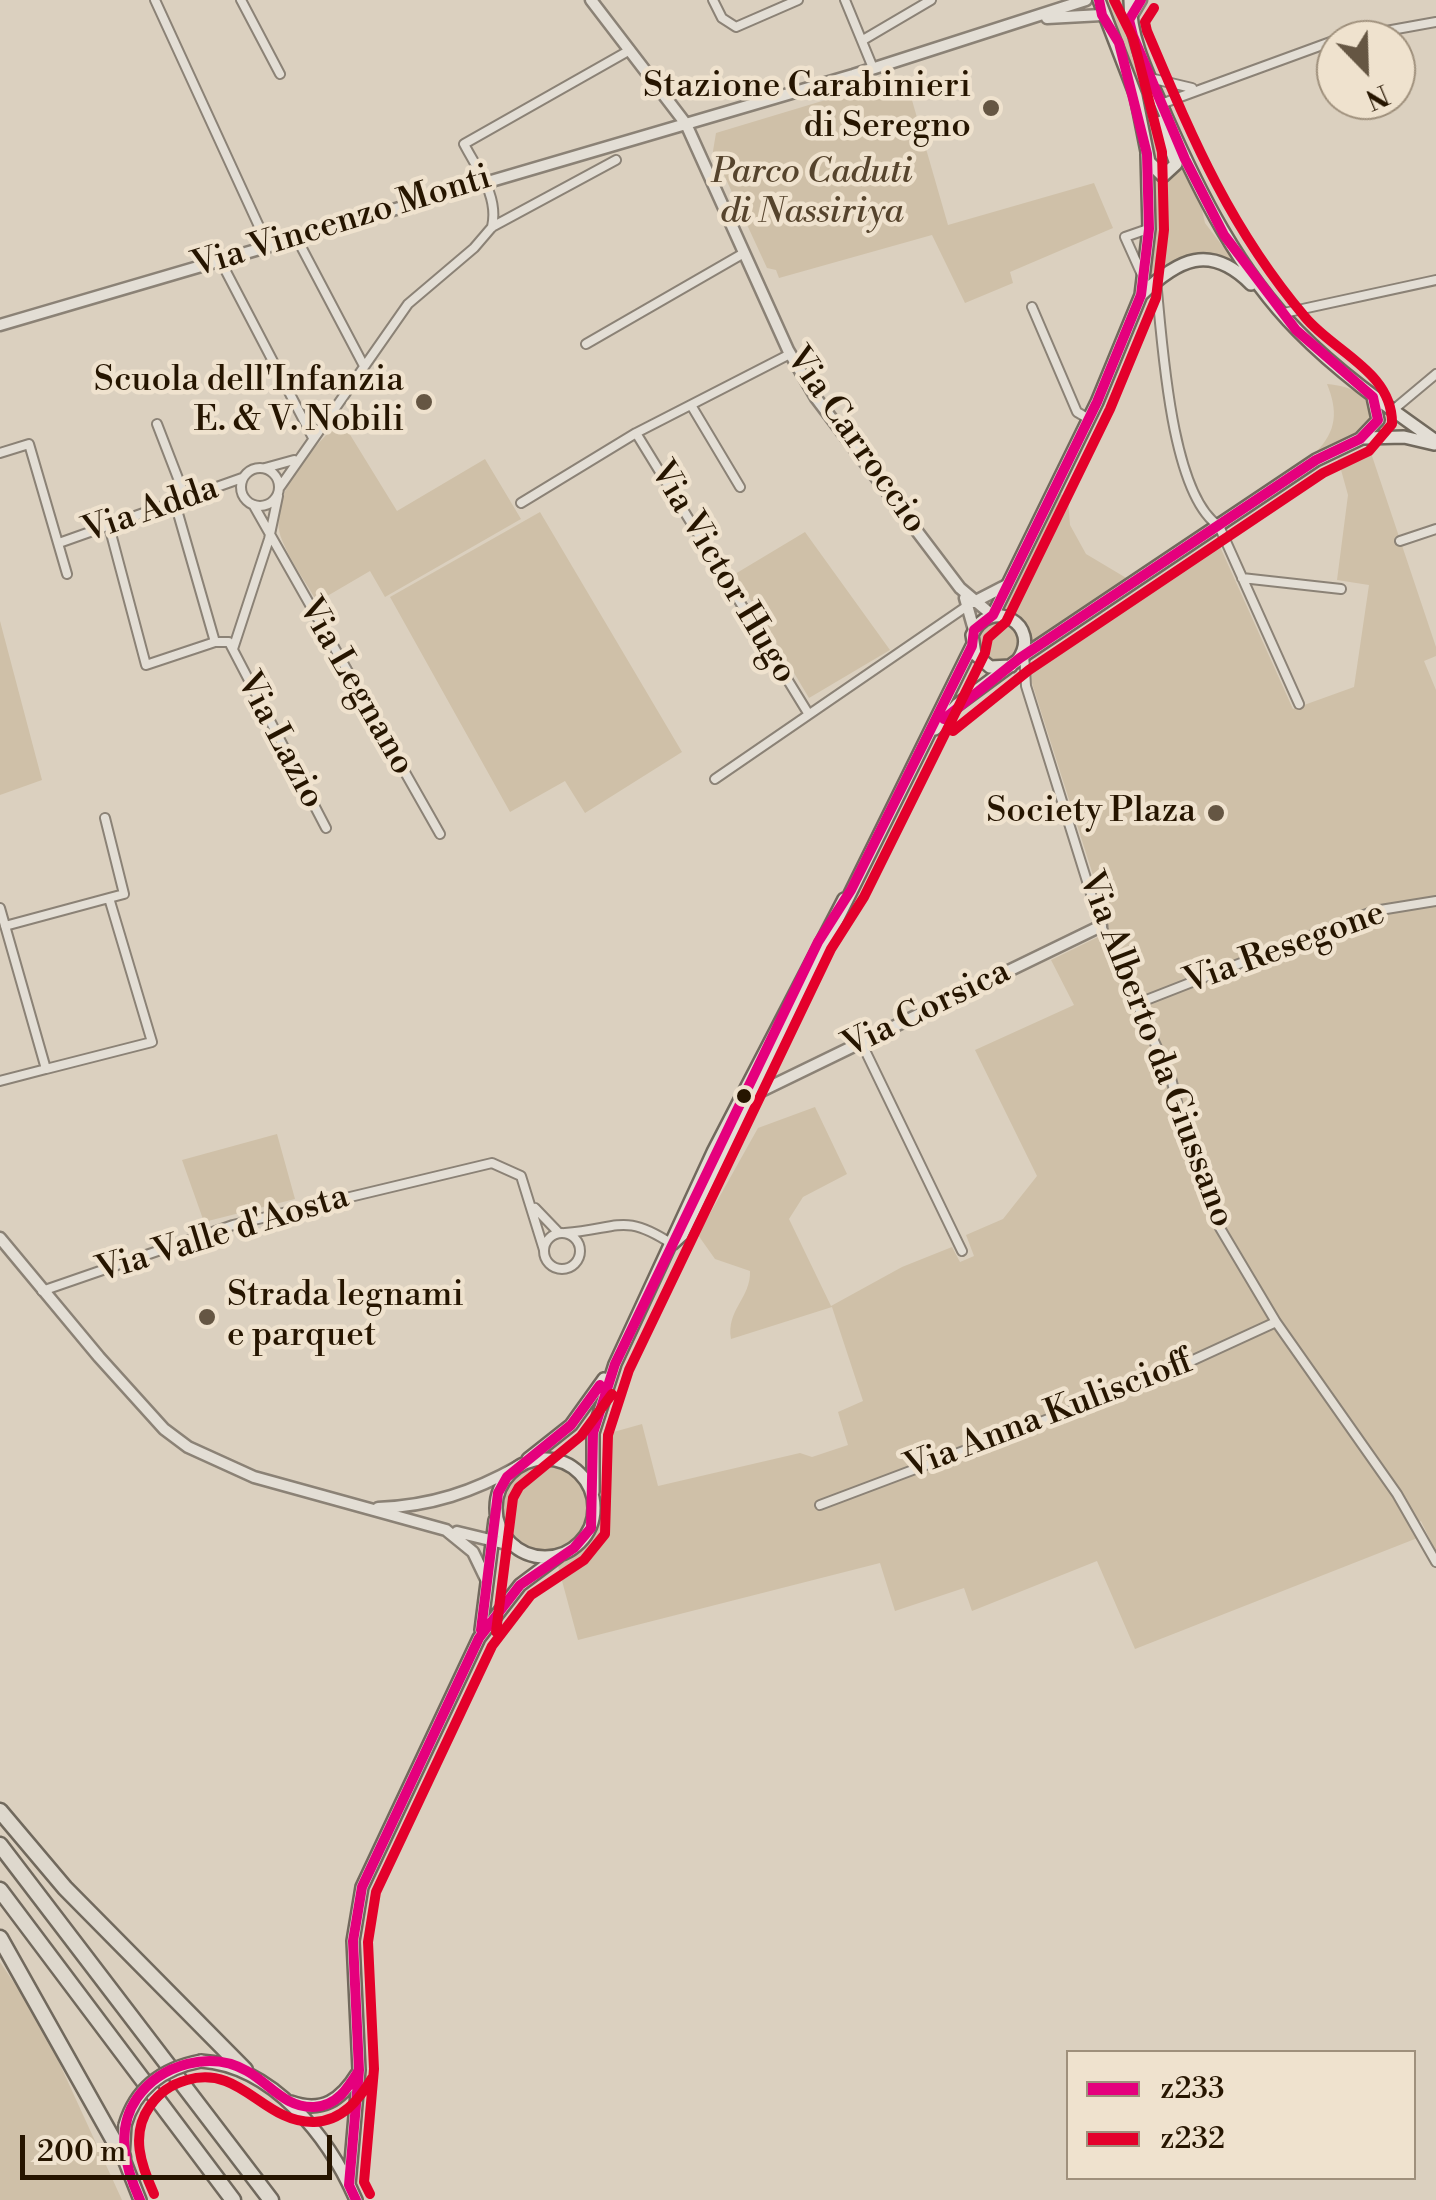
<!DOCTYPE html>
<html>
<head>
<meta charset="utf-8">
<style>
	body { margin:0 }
	#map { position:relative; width:1436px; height:2200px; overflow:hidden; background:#dbd0bf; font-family:"Libre Bodoni",serif }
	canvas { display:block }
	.legend { position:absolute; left:1066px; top:2050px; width:350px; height:130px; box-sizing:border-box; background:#efe2ce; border:2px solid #9f907c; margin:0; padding:12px 18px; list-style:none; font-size:30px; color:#261500 }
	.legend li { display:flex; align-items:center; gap:20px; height:50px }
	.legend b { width:50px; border:2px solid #9f907c }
	.north { position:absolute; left:1316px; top:20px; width:100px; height:100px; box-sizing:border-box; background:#efe2ce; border:2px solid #9f907c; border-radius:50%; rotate:157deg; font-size:28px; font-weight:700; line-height:40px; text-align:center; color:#261500 }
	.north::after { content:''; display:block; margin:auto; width:35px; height:45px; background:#655643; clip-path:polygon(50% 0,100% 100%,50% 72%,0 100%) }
	.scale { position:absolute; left:20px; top:2135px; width:312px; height:45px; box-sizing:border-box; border:5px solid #261500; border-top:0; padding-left:12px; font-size:30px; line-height:35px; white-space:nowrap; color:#261500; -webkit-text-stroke:8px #efe2ce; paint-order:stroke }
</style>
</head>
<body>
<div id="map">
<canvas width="1436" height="2200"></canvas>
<ul class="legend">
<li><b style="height:12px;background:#e5007d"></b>z233</li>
<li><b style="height:12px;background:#e4002b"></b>z232</li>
</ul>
<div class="north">N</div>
<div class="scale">200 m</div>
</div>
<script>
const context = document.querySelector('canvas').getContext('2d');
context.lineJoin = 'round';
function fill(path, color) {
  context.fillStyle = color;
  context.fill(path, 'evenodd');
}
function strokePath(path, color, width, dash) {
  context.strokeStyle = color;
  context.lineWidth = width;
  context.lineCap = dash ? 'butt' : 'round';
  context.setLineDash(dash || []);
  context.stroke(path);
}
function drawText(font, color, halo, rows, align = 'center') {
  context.font = font + ' "Libre Bodoni",serif';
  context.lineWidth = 9;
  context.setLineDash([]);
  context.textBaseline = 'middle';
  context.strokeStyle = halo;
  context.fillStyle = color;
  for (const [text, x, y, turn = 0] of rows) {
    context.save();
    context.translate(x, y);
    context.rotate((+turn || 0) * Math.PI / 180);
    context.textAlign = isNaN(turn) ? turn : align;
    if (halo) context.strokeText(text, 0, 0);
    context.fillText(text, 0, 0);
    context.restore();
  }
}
fill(new Path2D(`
	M 1103,0 L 1127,0 C 1125,35 1142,59 1152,91 C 1159,114 1163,137 1171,160 L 1166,172 L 1152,161 C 1144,121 1136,82 1123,43 C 1117,27 1105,17 1103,0 Z
	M 905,76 L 948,225 L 1094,183 L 1113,228 L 1010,272 L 1013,283 L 965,303 L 932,235 L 779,278 L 776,270 L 767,268 L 713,151 L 716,133 Z
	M 1182,164 L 1199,197 L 1205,223 L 1234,261 C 1203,250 1167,254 1146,283 L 1151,178 L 1169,179 Z
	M 1327,384 C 1353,387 1368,393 1373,419 L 1362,432 L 1316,452 C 1337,431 1338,411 1327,384 Z
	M 341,420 L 397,511 L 485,459 L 521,519 L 385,597 L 370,571 L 317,602 C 306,582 290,561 282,540 C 265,496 313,448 341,420 Z
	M 1370,450 L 1436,647 L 1436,656 L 1424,661 L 1436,690 L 1436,1552 L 1421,1521 L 1414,1524 L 1420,1537 L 1135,1649 L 1097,1561 L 972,1611 L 964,1588 L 895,1611 L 880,1563 L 578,1640 L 558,1566 C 615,1526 603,1499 603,1435 L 642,1424 L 658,1486 L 800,1453 L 812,1457 L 848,1445 L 838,1412 L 863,1401 L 832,1307 L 731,1339 C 726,1310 751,1298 750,1271 L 715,1259 L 698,1235 L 758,1128 L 815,1107 L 847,1174 L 803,1197 L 789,1219 L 831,1306 L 902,1267 L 952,1247 L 960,1262 L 974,1256 L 966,1235 L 1003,1219 L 1037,1176 L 975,1050 L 1074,1005 L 1051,960 L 1102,935 L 1107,919 L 1030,677 L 1037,658 L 1217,540 L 1293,709 L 1354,687 L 1369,585 L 1337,580 L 1348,495 L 1338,459 Z
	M 1061,494 L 1068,499 L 1070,525 L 1086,554 L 1128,579 L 1033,643 C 1028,621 1021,615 1000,608 Z
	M 540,512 L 682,752 L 585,813 L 565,781 L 510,812 L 390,597 Z
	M 805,532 L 890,650 L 809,698 L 735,574 Z
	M978 641a21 21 0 1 1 42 0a21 21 0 1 1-42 0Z
	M 0,621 L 42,780 L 0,795 Z
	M 277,1134 L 295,1199 L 204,1222 L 182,1160 Z
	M503 1508a42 42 0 1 1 84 0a42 42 0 1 1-84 0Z
	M 0,1962 L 41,2023 L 122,2200 L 0,2200 Z`), '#cfc0a8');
const minor = new Path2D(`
	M 155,0 L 268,246
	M 241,0 L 280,74
	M 713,0 L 722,18 L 736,27 L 798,0
	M 845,0 L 873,68
	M 863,40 L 931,0
	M 1336,40 L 1436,22
	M 1150,78 L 1192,88
	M 1161,104 L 1336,40
	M 492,227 C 499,196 478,171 464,144 L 630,50
	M 296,237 L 364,366
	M 220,260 L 313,438
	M 1143,277 L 1125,237 L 1148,229
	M 1156,280 C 1162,338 1170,494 1219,526 L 1299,704
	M 1032,307 L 1077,412 L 1089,419
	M 1284,313 L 1436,280
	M 586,344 L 744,253
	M 691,405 L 740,487
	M 1393,410 L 1436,374
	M 157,424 L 186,499
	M 636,433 L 808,713
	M 0,453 L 29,444 L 67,574
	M241 487a19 19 0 1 1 38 0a19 19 0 1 1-38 0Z
	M 265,468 L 294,460
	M 280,487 L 408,304 L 474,248 L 492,227 L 616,160
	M 175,503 L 215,642
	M 521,503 L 636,433 L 790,354
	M 254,506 L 440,834
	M 109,526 L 146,665 L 215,642 L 229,642 L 326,828
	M 1400,541 L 1436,529
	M 59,543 L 242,478
	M 1242,578 L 1341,589
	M 233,649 L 269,539 L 278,496
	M 1024,653 L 1026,686 L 1101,926 L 1171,1078 L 1185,1135 L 1220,1228 L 1276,1322 L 1397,1494 L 1436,1562
	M 715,779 L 970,604
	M 105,818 L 124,894 L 109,898
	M 0,908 L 46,1069 L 0,1081
	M 5,926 L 109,898 L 152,1042 L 46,1069
	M 1136,1004 L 1374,911 L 1436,901
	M 861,1042 L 962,1251
	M 535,1208 L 559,1233
	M 565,1233 C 619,1229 623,1212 672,1244
	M544 1251a18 18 0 1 1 36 0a18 18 0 1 1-36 0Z
	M 42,1291 L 233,1225 L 492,1163 L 521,1176 L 544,1250
	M 820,1505 L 1141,1384 L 1276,1322`);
const tertiary = new Path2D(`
	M 591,0 L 686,124 L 788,350 L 816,398 L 960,588 L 992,615
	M 1047,18 L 1102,15
	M 1130,19 L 1141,0
	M 0,325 L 853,75 L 1086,0
	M 965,598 L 974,630
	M 974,602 L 1005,586
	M 753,1095 L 1101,926
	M 0,1238 L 99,1357 L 164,1429 L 188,1447 L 254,1477 L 446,1530 L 473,1552 L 486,1579
	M 378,1508 C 431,1506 473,1492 519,1466
	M 457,1532 L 515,1546`);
const secondary = new Path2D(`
	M 1099,0 L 1136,96 L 1149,162 L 1163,176 L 1176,164 L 1161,122
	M 1130,0 C 1130,41 1150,78 1166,116 C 1200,193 1238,270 1298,331 C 1339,373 1388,407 1436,441
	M 1141,295 C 1178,259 1210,243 1251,284
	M 1364,438 L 1404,437 L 1434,444
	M 993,615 L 1097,402 L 1141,295 L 1149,229 L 1147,154
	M 1020,658 L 1316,460 L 1360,439 L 1378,420 L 1373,397
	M 935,729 L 957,705 L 1018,660 C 1043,625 990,595 972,635 L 975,654 L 990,667 L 1011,666
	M 672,1244 L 682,1235 L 972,646
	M496 1508a49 49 0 1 1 98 0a49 49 0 1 1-98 0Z
	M 528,1459 L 571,1425 L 604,1379
	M 593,1492 L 593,1433 L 615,1364 L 713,1152 L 844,899
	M 481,1630 L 495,1520
	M 201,2061 C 273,2066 329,2137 356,2200
	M 291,2102 C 322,2113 341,2100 357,2074
	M 125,2125 L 123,2157 L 140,2200
	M 349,2185 L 359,2070 L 353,1941 L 362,1887 L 479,1638 L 520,1585 L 560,1555`);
const trunk = new Path2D(`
	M 0,1811 L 65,1888 L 245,2070
	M 0,1845 L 271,2200
	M 0,1890 L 233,2200
	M 0,1938 L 123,2157`);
strokePath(minor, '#8b8276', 12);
strokePath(tertiary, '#8b8276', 15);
strokePath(secondary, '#71695d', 16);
strokePath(trunk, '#71695d', 19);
strokePath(minor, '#e3ded5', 8);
strokePath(tertiary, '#e3ded5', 10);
strokePath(secondary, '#e3ded5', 11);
strokePath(trunk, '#ded8cd', 14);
const secondaryBridge = new Path2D(`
	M 125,2125 C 136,2087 164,2068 201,2061`);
strokePath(secondaryBridge, '#71695d', 16, []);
strokePath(secondaryBridge, '#e3ded5', 11);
strokePath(new Path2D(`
	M 944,719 L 1020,658 L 1316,460 L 1360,439 L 1378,420 L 1373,397 L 1296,330 L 1224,235 L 1185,159 L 1133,36 L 1129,20 L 1141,0
	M 481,1630 L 498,1493 L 507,1477 L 571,1425 L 600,1385
	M 140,2200 C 125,2167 115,2130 137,2098 C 161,2064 211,2050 247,2071 C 270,2084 285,2108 314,2107 C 337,2106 348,2088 359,2070
	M 356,2200 L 349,2185 L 359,2070 L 353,1941 L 362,1887 L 479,1638 L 520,1585 L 574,1548 L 591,1528 L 593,1433 L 615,1364 L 818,942 L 851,890 L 972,646 L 974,630 L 993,615 L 1097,402 L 1141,295 L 1149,229 L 1147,154 L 1119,43 L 1102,15 L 1099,0`), '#e5007d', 10);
strokePath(new Path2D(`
	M 953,731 L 1029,670 L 1323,473 L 1369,451 L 1392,424 C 1393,372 1334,352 1305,317 C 1229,227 1192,137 1147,31 L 1145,22 L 1154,8
	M 496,1632 L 513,1498 L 519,1487 L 581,1436 L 612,1394
	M 154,2194 C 141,2165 130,2134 150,2106 C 159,2093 172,2084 187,2080 C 241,2064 263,2123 314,2122 C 342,2121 359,2100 372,2078
	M 370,2194 L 364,2182 L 374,2069 L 368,1942 L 376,1892 L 492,1646 L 531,1595 L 584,1560 L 605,1534 L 608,1435 L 629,1370 L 831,949 L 864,897 L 985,653 L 988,638 L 1006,622 L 1110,409 L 1156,298 L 1164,230 L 1162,152 L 1133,38 L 1114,0`), '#e4002b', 10);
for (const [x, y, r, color] of [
	[991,108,10,"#655643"],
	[424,402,10,"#655643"],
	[1216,813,10,"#655643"],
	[744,1096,9,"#261500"],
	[207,1317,10,"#655643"]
]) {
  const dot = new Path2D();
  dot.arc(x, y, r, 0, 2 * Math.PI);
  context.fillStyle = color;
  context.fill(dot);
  strokePath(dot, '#efe2ce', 4);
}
drawText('35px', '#261500', '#efe2ce', [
	["Stazione Carabinieri",971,88],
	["di Seregno",971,128],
	["Scuola dell'Infanzia",404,382],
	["E. & V. Nobili",404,422],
	["Society Plaza",1196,813],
	["Strada legnami",227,1297,"left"],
	["e parquet",227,1337,"left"]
], 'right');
drawText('italic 35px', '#56442d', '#efe2ce', [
	["Parco Caduti",812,174],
	["di Nassiriya",812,214]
]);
drawText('35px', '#261500', '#efe2ce', [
	["Via Vincenzo Monti",342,223,-17],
	["Via Carroccio",855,441,55],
	["Via Adda",151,511,-19],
	["Via Victor Hugo",722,573,59],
	["Via Legnano",355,687,60],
	["Via Lazio",279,741,62],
	["Via Resegone",1285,949,-20],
	["Via Corsica",927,1010,-26],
	["Via Alberto da Giussano",1155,1050,69],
	["Via Valle d'Aosta",223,1235,-17],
	["Via Anna Kuliscioff",1049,1416,-21]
]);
</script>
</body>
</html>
